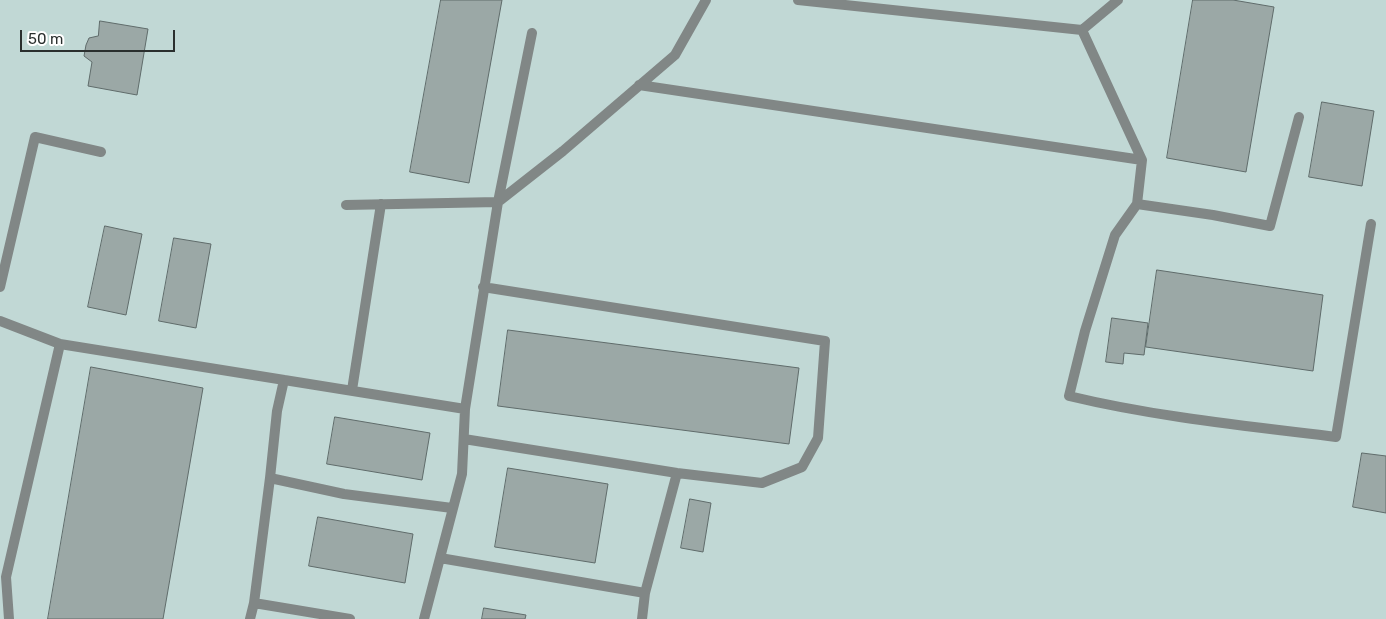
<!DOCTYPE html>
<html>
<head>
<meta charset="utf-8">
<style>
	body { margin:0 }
	#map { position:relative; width:1386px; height:619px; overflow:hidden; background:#d4e2e0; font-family:Rubik,sans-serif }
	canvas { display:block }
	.scale { position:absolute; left:20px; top:30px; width:155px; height:22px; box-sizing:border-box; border:2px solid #2a2f2e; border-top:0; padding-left:6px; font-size:15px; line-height:18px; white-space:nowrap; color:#2a2f2e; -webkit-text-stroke:4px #fff; paint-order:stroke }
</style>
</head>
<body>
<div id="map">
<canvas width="1386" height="619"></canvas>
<div class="scale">50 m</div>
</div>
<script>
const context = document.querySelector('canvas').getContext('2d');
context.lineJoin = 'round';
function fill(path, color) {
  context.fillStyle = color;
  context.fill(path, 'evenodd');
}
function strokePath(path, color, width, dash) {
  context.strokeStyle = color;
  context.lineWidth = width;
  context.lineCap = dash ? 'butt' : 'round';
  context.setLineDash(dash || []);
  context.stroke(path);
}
fill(new Path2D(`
	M 0,0 L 1386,0 L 1386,619 L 0,619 Z`), '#c1d8d5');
const building = new Path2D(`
	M 441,0 L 502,0 L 469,183 L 410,172 Z
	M 1193,0 L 1233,0 L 1274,7 L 1246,172 L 1167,158 Z
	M 100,21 L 148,29 L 137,95 L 88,86 L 92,62 L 84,56 L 86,45 L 89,38 L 98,36 Z
	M 1322,102 L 1374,111 L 1362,186 L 1309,177 Z
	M 105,226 L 142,234 L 126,315 L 88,307 Z
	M 174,238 L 211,244 L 196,328 L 159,321 Z
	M 1157,270 L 1323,295 L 1313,371 L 1146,347 Z
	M 1112,318 L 1148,323 L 1144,355 L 1124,353 L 1123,364 L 1106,362 Z
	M 508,330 L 799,368 L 789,444 L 498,406 Z
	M 91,367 L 203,388 L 163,619 L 48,619 Z
	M 335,417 L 430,433 L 422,480 L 327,464 Z
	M 1362,453 L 1386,456 L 1386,513 L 1353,507 Z
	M 508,468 L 608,484 L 595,563 L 495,547 Z
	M 690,499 L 711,503 L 703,552 L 681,548 Z
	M 318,517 L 413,534 L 405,583 L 309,566 Z
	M 484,608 L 526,615 L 525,619 L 482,619 Z`);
fill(building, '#9ba8a6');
strokePath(building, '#606c6b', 1);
strokePath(new Path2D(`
	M 798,0 L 1082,30 L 1118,0
	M 639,85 L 1142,160 L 1082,30
	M 1142,160 L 1137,204 L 1213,215 L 1270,226 L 1299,117
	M 1137,204 L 1115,235 L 1085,331 L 1069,396 C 1156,417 1247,426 1336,437 L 1371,224
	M 346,205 L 498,202 L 532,33
	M 0,287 L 35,137 L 101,152
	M 0,321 L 60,344 L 6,577 L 9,619
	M 60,344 L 465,409
	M 284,380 L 277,411 L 270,478 L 344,494 L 452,508
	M 352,390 L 381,204
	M 464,439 L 677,473 L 762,483 L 802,467 L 818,438 L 825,341 L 483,287
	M 440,558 L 645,593
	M 254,603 L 270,478
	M 250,619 L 254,603 L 350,619
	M 424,619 L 462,474 L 465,409 L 498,202 L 563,151 L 675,55 L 706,0
	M 642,619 L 645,593 L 677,473`), '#818786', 10);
</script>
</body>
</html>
